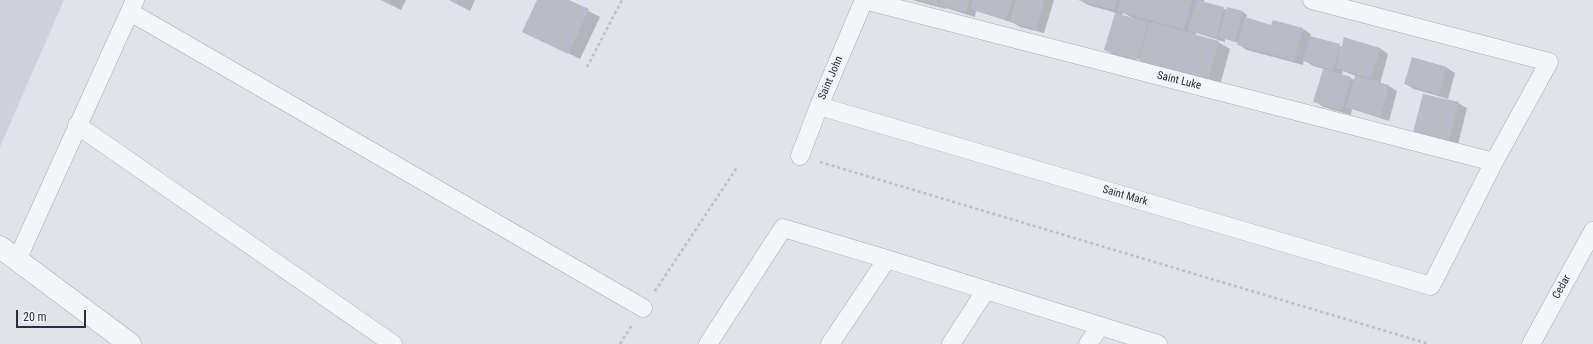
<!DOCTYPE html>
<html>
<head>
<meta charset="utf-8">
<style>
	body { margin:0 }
	#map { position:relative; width:1593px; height:344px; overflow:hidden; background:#e2e3ea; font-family:"Roboto Condensed",sans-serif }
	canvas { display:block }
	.scale { position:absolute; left:16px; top:310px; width:70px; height:18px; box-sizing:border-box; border:2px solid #2b2e41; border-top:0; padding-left:5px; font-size:12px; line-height:14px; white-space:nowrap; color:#2b2e41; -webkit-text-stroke:3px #f1f3f7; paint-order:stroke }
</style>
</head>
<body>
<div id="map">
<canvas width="1593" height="344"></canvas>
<div class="scale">20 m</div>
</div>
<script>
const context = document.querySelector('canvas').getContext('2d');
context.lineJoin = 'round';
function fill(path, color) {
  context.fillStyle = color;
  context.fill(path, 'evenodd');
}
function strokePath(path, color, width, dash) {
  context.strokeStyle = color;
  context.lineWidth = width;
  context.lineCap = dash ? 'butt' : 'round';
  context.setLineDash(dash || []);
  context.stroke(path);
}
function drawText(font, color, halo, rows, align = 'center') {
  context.font = font + ' "Roboto Condensed",sans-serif';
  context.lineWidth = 3;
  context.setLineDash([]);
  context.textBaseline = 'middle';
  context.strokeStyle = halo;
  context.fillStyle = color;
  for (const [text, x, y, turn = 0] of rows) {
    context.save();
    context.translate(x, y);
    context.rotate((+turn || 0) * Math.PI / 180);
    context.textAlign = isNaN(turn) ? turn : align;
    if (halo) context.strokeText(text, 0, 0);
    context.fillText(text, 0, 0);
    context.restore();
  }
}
fill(new Path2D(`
	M 0,0 L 64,0 L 0,147 Z`), '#d0d2db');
fill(new Path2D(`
	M 381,0 L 406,0 L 401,10 Z
	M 449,0 L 475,0 L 470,11 Z
	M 538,0 L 567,0 L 600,17 L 580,59 L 523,31 Z
	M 912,0 L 1054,0 L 1044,33 L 1020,27 L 1014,23 L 976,11 L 975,17 L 946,8 L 946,9 Z
	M 1079,0 L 1204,0 L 1205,3 L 1227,10 L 1243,12 L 1247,15 L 1246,19 L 1272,26 L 1303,29 L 1311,34 L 1310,37 L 1343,47 L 1380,48 L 1388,54 L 1380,84 L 1389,86 L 1397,91 L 1389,121 L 1352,109 L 1351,115 L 1323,107 L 1315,101 L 1324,69 L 1313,66 L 1304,60 L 1303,65 L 1247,50 L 1239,45 L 1239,43 L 1225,39 L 1225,42 L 1196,33 L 1195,36 L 1218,42 L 1230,49 L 1218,92 L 1134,57 L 1133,58 L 1140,62 L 1114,55 L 1105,50 L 1116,13 L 1088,5 ZM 1123,13 L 1133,18 L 1122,16 ZM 1343,71 L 1356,76 L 1355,80 L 1342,75 Z
	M 1447,68 L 1455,73 L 1448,99 L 1414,89 L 1405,84 Z
	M 1458,103 L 1467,108 L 1457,149 L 1422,140 Z`), '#0003');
fill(new Path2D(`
	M 381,0 L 391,0 L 389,4 Z
	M 449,0 L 458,0 L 456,4 Z
	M 537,0 L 569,0 L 589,9 L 568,54 L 522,32 Z
	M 920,0 L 938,0 L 937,5 Z
	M 941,0 L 969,0 L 966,12 L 939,5 Z
	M 973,0 L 1012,0 L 1006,19 L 971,9 Z
	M 1016,0 L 1044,0 L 1036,29 L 1010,22 Z
	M 1078,0 L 1117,0 L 1114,10 Z
	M 1121,0 L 1192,0 L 1184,29 L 1118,11 Z
	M 1197,0 L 1224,7 L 1216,38 L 1188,30 Z
	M 1227,7 L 1243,11 L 1235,41 L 1218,37 Z
	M 1115,13 L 1148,22 L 1138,60 L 1104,50 Z
	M 1245,17 L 1271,25 L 1273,20 L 1303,28 L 1294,60 L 1237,45 Z
	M 1150,22 L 1219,41 L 1206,86 L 1137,67 Z
	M 1310,36 L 1340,44 L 1333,70 L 1303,61 Z
	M 1344,37 L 1380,48 L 1371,78 L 1336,68 Z
	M 1412,57 L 1447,67 L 1439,94 L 1404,84 Z
	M 1323,69 L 1351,77 L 1342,110 L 1313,102 Z
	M 1355,76 L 1389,85 L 1380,117 L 1346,107 Z
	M 1423,94 L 1459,102 L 1448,145 L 1412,136 Z`), '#b9bcc6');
const minor = new Path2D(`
	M 864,0 L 1494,162
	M 130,12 L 643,308
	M 819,106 L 1431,286 L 1494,162 L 1549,62 L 1312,0
	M 77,125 L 393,344
	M 800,156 L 819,106 L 864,0
	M 17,260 L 135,0
	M 708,344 L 783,228 L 887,259 L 1158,344
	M 830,344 L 887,259
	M 951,344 L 986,290
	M 1088,344 L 1100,326
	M 1531,344 L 1593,231`);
const tertiary = new Path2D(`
	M 0,247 L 130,344`);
strokePath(minor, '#a7a9b4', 19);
strokePath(tertiary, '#a7a9b4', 23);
strokePath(new Path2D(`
	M 587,67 L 622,0
	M 820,162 L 1429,344
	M 655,291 L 738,166
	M 620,344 L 632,325`), '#c0c1c8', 2.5, [3, 3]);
strokePath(minor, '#f4f5f8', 18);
strokePath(tertiary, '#f4f5f8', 22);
drawText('11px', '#2b2e41', '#f1f3f7', [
	["Saint John",831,78,-67],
	["Saint Luke",1179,81,14],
	["Saint Mark",1125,196,16],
	["Cedar",1562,287,-61]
]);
</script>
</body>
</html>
